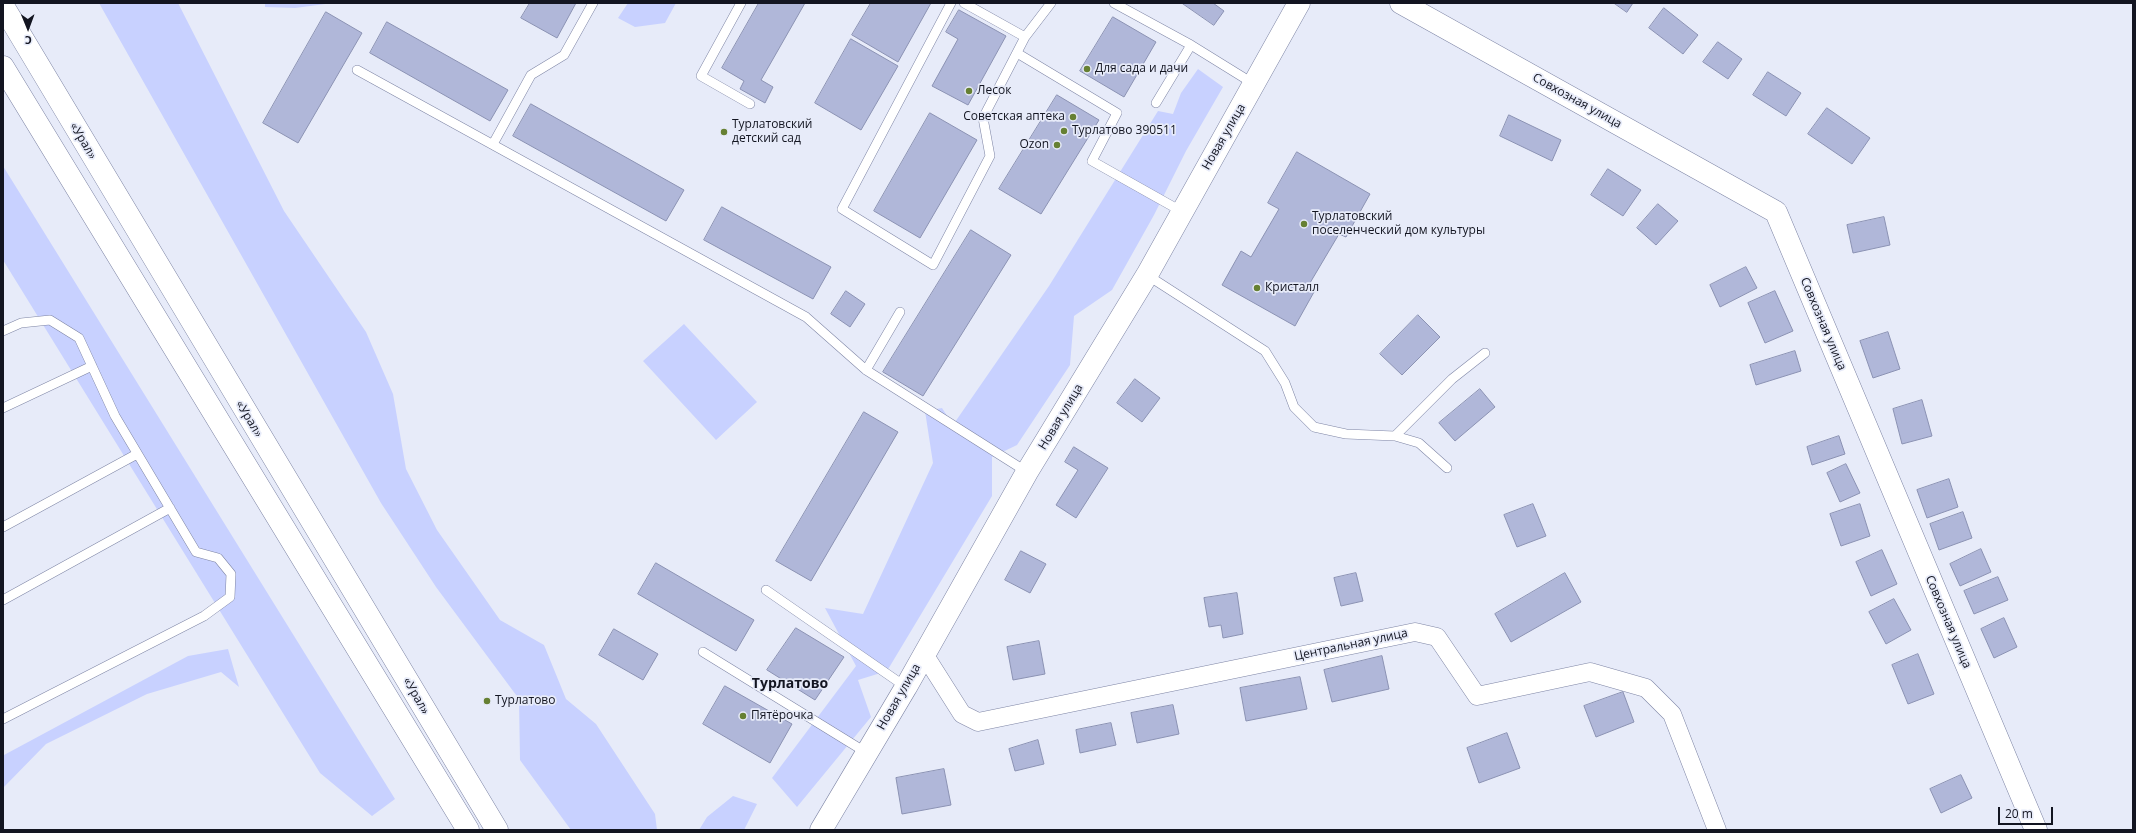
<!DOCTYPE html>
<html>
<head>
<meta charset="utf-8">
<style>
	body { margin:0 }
	#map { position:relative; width:2136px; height:833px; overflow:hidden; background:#e7ebf9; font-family:"Open Sans",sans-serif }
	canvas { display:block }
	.frame { position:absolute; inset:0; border:4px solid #131521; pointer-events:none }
	.north { position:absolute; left:8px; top:8px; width:40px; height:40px; -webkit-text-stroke:3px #e7ebf9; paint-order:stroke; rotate:179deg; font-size:11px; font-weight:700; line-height:16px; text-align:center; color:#131521 }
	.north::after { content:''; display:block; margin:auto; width:14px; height:18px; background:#131521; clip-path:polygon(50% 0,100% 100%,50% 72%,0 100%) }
	.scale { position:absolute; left:1998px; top:807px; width:55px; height:18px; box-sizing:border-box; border:2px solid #131521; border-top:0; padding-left:5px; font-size:12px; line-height:14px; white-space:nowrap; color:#131521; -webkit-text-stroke:3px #e7ebf9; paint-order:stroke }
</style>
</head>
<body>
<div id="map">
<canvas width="2136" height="833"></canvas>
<div class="frame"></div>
<div class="north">С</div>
<div class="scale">20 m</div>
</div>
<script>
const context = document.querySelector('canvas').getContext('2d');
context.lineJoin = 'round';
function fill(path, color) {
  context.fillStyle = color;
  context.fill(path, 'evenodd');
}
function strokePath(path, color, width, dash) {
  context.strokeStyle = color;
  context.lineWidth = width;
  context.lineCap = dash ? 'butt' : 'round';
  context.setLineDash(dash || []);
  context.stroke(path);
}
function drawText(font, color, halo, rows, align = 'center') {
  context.font = font + ' "Open Sans",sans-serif';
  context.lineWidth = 3.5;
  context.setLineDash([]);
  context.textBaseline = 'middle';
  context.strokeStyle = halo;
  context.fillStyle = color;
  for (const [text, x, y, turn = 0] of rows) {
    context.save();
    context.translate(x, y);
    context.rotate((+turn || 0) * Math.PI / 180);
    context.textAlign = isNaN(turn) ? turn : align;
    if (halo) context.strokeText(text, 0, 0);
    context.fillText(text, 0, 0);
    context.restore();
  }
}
fill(new Path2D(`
	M 99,3 L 178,3 L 284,211 L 366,332 L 393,394 L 406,469 L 437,530 L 500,620 L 544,645 L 566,699 L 596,724 L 655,814 L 657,830 L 571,830 L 520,760 L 519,699 L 436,587 L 381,503 Z
	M 265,3 L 333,3 L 295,8 L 265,7 Z
	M 628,3 L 676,3 L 665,23 L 635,27 L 618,18 Z
	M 1198,69 L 1223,87 L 1186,151 L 1154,215 L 1112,290 L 1074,316 L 1070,365 L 1017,445 L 992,457 L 992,496 L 887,671 L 858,680 L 871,717 L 797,807 L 772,778 L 856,666 L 825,608 L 863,614 L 933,463 L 925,411 L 942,408 L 953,425 L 1049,286 L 1158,111 L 1173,114 L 1181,93 Z
	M 3,166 L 395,799 L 372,816 L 320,773 L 3,260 Z
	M 684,324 L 757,402 L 716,440 L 643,361 Z
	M 228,649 L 239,687 L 221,672 L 147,694 L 46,744 L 3,788 L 4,755 L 188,656 Z
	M 733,796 L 757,804 L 744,830 L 699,830 L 707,817 Z`), '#c8d1ff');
const building = new Path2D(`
	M 530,3 L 576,3 L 557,38 L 521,18 Z
	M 759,3 L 805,3 L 761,80 L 773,87 L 765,103 L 740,89 L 744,81 L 722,68 Z
	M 871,3 L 931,3 L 898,62 L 852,35 Z
	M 1182,3 L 1213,3 L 1224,11 L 1214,25 Z
	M 1614,3 L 1633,3 L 1627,12 Z
	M 1664,8 L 1698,35 L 1683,54 L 1649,28 Z
	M 959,10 L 1006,36 L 968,105 L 932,86 L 958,39 L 946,32 Z
	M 326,12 L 362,33 L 298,143 L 263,123 Z
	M 1113,17 L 1156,42 L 1124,97 L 1080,71 Z
	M 387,22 L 508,90 L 490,121 L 370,53 Z
	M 851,39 L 898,66 L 861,130 L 815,103 Z
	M 1718,42 L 1742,59 L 1728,79 L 1703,62 Z
	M 1768,72 L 1801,93 L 1786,116 L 1753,95 Z
	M 1057,95 L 1099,120 L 1041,214 L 999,189 Z
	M 531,104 L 684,190 L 666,221 L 513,136 Z
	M 1827,108 L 1870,138 L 1852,164 L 1808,134 Z
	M 930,113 L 977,140 L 920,238 L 874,211 Z
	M 1509,115 L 1561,140 L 1552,161 L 1500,136 Z
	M 1297,152 L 1370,194 L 1346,237 L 1339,234 L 1307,288 L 1314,292 L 1295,326 L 1222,285 L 1241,251 L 1251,257 L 1279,209 L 1268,203 Z
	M 1608,169 L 1641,190 L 1623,216 L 1591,195 Z
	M 1658,204 L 1678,221 L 1656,245 L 1637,228 Z
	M 722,207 L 831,267 L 813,299 L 704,240 Z
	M 1884,217 L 1890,245 L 1853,253 L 1847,225 Z
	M 971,230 L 1011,255 L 923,396 L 883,372 Z
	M 1746,267 L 1757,288 L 1720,307 L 1710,285 Z
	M 846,291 L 865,304 L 850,327 L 831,314 Z
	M 1775,291 L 1793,331 L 1765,343 L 1748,303 Z
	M 1418,315 L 1440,337 L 1402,375 L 1380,354 Z
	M 1888,332 L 1900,369 L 1873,378 L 1860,341 Z
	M 1795,351 L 1801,371 L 1756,385 L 1750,365 Z
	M 1135,379 L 1160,398 L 1142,422 L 1117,403 Z
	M 1480,389 L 1495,407 L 1455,441 L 1439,423 Z
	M 1922,400 L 1932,436 L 1902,444 L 1893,409 Z
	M 864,412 L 898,432 L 811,581 L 776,561 Z
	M 1839,436 L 1845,454 L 1812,465 L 1807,447 Z
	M 1074,447 L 1108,468 L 1076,518 L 1056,505 L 1078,470 L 1065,462 Z
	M 1846,464 L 1860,493 L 1840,502 L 1827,473 Z
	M 1949,479 L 1958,507 L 1927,518 L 1917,490 Z
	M 1533,504 L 1546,536 L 1517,547 L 1504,515 Z
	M 1860,504 L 1870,536 L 1841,546 L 1830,514 Z
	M 1963,512 L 1972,538 L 1939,550 L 1930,524 Z
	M 1981,549 L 1991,572 L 1960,586 L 1950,564 Z
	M 1882,550 L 1897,584 L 1871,596 L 1856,562 Z
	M 1021,551 L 1046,564 L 1030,593 L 1005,580 Z
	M 656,563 L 754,620 L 736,651 L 638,594 Z
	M 1356,573 L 1363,601 L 1341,606 L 1334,578 Z
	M 1565,573 L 1581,602 L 1511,642 L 1495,614 Z
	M 1998,577 L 2008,600 L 1974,614 L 1964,591 Z
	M 1237,593 L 1243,634 L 1223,638 L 1221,625 L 1209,627 L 1204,598 Z
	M 1894,599 L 1911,630 L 1886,644 L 1869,612 Z
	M 2004,618 L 2017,647 L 1994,658 L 1981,629 Z
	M 796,628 L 844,657 L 815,700 L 767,670 Z
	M 614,629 L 658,654 L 643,680 L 599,655 Z
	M 1039,641 L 1045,674 L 1013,680 L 1007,647 Z
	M 1918,654 L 1934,694 L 1908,704 L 1892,665 Z
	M 1382,656 L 1389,689 L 1332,702 L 1324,670 Z
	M 1300,677 L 1307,709 L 1246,721 L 1240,688 Z
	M 725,686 L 792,724 L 770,763 L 703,724 Z
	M 1623,692 L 1634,722 L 1596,737 L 1584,706 Z
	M 1173,705 L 1179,734 L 1137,743 L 1131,713 Z
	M 1111,723 L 1116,745 L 1080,753 L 1076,730 Z
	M 1507,733 L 1520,768 L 1479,783 L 1467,748 Z
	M 1038,740 L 1044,764 L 1015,771 L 1009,749 Z
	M 944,769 L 951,805 L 902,814 L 896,778 Z
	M 1961,775 L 1972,798 L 1941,813 L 1930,789 Z`);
fill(building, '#b0b7d9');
strokePath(building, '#8b92b3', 1);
const lane = new Path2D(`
	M 741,3 L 701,76 L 750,104
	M 951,3 L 842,209 L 933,265 L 990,156 L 983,118 L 1025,37 L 1051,3
	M 964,3 L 1025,37
	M 1114,3 L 1191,45 L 1254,84
	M 1017,53 L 1117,113 L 1092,161 L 1181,211
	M 357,70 L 806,317 L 866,370 L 1027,472
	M 1156,103 L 1191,45
	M 493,144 L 531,75 L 564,55 L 593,3
	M 1147,275 L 1265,351 L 1285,383 L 1294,407 L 1314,427 L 1346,434 L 1395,436 L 1419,443 L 1447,468
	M 3,331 L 21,323 L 50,320 L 79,338 L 115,416 L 196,552 L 218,558 L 231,574 L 230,597 L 204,616 L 3,719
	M 866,370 L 900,312
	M 3,408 L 92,366
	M 1395,436 L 1452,379 L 1485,353
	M 3,527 L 137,454
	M 766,590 L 906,687
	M 3,600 L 170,508
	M 703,652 L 867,753`);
const street = new Path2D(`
	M 924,654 L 962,714 L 978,722 L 1415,632 L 1437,637 L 1477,696 L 1590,672 L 1646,688 L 1672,714 L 1717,830`);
const secondary = new Path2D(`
	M 1401,3 L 1776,212 L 2036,830
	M 821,830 L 906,687 L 1027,472 L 1147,275 L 1299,3`);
const highway = new Path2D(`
	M 3,6 L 497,830
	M 3,67 L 468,830`);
strokePath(lane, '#7e85a5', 10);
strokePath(street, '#7e85a5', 19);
strokePath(secondary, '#7e85a5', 23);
strokePath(highway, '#7e85a5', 23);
strokePath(lane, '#fff', 9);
strokePath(street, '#fff', 18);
strokePath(secondary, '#fff', 22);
strokePath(highway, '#fff', 22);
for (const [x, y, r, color] of [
	[1087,69,4,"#668033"],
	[969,91,4,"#668033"],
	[1073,117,4,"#668033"],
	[1064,131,4,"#668033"],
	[724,132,4,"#668033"],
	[1057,145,4,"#668033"],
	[1304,224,4,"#668033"],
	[1257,288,4,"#668033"],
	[487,701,4,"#668033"],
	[743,716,4,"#668033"]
]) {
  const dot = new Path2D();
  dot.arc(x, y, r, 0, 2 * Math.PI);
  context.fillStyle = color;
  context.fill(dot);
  strokePath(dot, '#e7ebf9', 1.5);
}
drawText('12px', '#131521', '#e7ebf9', [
	["Для сада и дачи",1095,69],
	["Лесок",977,91],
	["Советская аптека",1065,117,"right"],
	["Турлатовский",732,125],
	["детский сад",732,139],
	["Турлатово 390511",1072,131],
	["Ozon",1049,145,"right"],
	["Турлатовский",1312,217],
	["поселенческий дом культуры",1312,231],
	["Кристалл",1265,288],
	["Турлатово",495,701],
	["Пятёрочка",751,716]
], 'left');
drawText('12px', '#131521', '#e7ebf9', [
	["Совхозная улица",1577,101,29],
	["Новая улица",1224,137,-60],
	["«Урал»",83,141,59],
	["Совхозная улица",1823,324,67],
	["Новая улица",1061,417,-59],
	["«Урал»",249,419,59],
	["Совхозная улица",1948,622,67],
	["Центральная улица",1351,645,-12],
	["«Урал»",416,696,60],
	["Новая улица",899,697,-60]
]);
drawText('bold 14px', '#131521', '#e7ebf9', [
	["Турлатово",790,684]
]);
</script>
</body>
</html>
